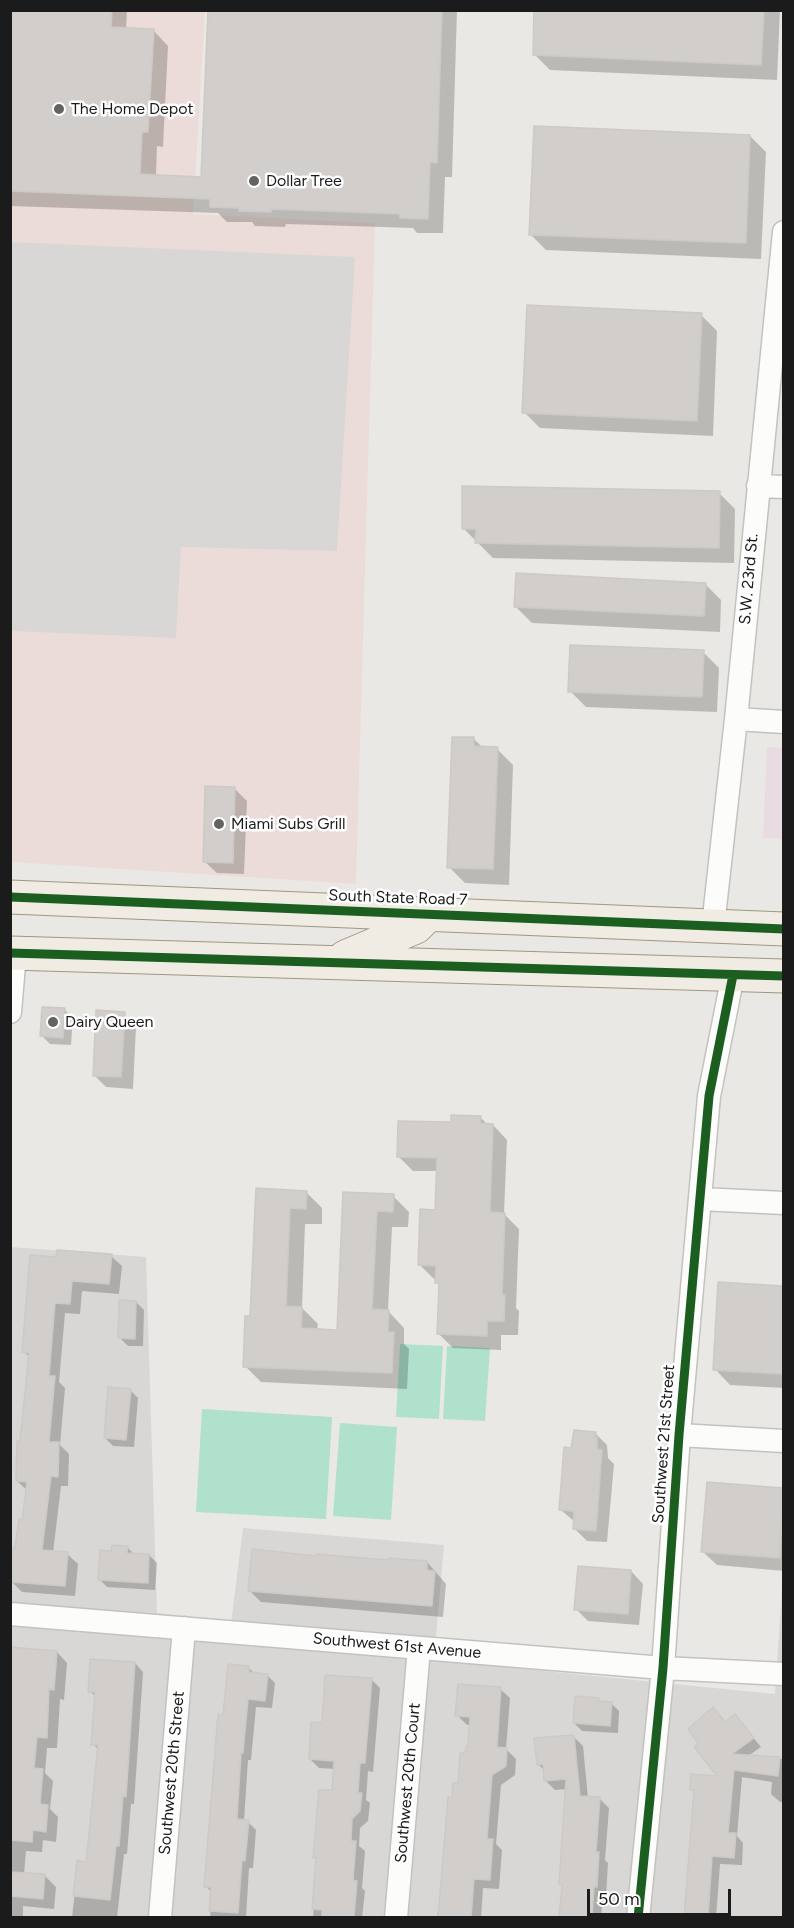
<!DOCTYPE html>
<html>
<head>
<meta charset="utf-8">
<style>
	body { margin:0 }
	#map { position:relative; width:794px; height:1928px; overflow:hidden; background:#eae8e4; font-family:Figtree,sans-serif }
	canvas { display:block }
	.frame { position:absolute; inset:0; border:12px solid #1b1b1b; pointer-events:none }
	.scale { position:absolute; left:587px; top:1889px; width:144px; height:27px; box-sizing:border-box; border:3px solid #1b1b1b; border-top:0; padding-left:8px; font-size:18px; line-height:21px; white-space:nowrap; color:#1b1b1b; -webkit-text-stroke:4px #fff; paint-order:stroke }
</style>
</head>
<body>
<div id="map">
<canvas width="794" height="1928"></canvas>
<div class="frame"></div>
<div class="scale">50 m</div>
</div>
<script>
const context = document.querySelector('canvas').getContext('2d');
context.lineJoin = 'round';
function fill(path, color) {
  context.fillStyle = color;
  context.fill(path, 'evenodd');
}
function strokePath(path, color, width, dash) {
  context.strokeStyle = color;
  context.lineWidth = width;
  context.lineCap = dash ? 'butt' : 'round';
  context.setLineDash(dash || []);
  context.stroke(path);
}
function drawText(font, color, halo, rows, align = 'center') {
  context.font = font + ' Figtree,sans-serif';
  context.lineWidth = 5;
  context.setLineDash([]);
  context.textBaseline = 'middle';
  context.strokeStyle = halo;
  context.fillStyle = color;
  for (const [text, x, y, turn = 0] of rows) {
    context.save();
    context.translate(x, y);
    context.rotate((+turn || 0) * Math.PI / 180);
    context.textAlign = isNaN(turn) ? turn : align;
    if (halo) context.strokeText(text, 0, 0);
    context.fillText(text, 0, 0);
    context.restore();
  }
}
fill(new Path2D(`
	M 10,1247 L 146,1257 L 157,1613 L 231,1623 L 243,1528 L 444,1545 L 434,1660 L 775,1694 L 783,1575 L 783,1917 L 11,1917 Z`), '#d9d7d5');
fill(new Path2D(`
	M 10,11 L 205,11 L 193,214 L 375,223 L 356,884 L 11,862 Z`), '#ecdcd9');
fill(new Path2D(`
	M 767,747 L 783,748 L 783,839 L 763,838 Z`), '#e8dce2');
fill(new Path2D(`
	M 11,242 L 355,257 L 337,551 L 181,547 L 176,638 L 11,631 Z`), '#d8d7d5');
fill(new Path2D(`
	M 400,1344 L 443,1346 L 439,1419 L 396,1417 Z
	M 447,1346 L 490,1348 L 485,1421 L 443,1419 Z
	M 202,1409 L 332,1417 L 326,1519 L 196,1512 Z
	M 340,1423 L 397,1427 L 391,1520 L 333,1516 Z`), '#b0e1cd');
fill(new Path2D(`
	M 10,10 L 127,10 L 126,29 L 153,30 L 168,46 L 163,147 L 157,146 L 156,176 L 202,179 L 210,10 L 457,10 L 452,177 L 445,177 L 443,233 L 417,233 L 413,228 L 286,224 L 285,227 L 255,226 L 252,222 L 227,222 L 218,213 L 10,206 Z
	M 536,10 L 780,10 L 777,80 L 550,70 L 534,54 Z
	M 750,136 L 766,152 L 761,259 L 546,250 L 530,234 Z
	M 701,315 L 717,331 L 713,436 L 540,428 L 524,412 Z
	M 719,493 L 735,509 L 734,563 L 493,558 L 463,528 Z
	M 705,584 L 721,600 L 720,632 L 532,623 L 516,607 Z
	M 703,652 L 719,668 L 717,712 L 586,707 L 570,691 Z
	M 474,739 L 483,748 L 497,749 L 513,765 L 509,885 L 465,883 L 449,867 Z
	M 235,789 L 247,801 L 244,874 L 217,873 L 204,861 Z
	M 65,1010 L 73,1018 L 71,1045 L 50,1044 L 42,1036 Z
	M 124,1014 L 136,1026 L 133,1089 L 106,1087 L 94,1075 Z
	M 480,1117 L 488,1125 L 493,1125 L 507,1140 L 504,1214 L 519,1229 L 516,1308 L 519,1311 L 518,1335 L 501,1335 L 501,1350 L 453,1348 L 439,1334 L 440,1286 L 437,1282 L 437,1279 L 434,1279 L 419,1264 L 436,1211 L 438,1171 L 413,1171 L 398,1156 L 452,1124 Z
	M 257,1190 L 306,1192 L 322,1208 L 322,1224 L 305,1224 L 302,1308 L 318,1324 L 317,1330 L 338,1331 L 345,1194 L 393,1196 L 409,1212 L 408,1227 L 392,1227 L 388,1311 L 404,1328 L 404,1344 L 409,1349 L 407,1389 L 261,1382 L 245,1366 L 251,1318 Z
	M 111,1256 L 122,1266 L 119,1294 L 82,1291 L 80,1314 L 65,1313 L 59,1382 L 65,1388 L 60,1445 L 69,1454 L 68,1486 L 61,1486 L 53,1553 L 67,1554 L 78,1564 L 75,1596 L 22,1592 L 11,1581 L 24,1522 L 28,1491 L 17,1481 L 30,1358 L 24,1351 L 58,1258 Z
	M 720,1284 L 784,1288 L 784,1388 L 730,1385 L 715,1369 Z
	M 136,1302 L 144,1310 L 143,1346 L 128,1346 L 120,1338 Z
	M 130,1390 L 138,1398 L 134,1447 L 113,1446 L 105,1438 Z
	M 595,1433 L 607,1445 L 608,1458 L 614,1464 L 607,1542 L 587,1541 L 574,1528 L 575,1522 L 561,1510 L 572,1449 Z
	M 708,1484 L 784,1490 L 784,1571 L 717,1565 L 702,1551 Z
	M 127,1547 L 134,1554 L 149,1555 L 157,1563 L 155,1590 L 107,1587 L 99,1579 L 113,1552 Z
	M 318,1558 L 427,1562 L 446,1584 L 443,1617 L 261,1602 L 249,1590 Z
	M 631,1571 L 643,1584 L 639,1625 L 588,1621 L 576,1609 Z
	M 10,1649 L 57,1652 L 67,1663 L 64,1700 L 60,1699 L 57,1748 L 47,1748 L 45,1773 L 53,1781 L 50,1809 L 58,1817 L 56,1842 L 43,1840 L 42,1852 L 26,1851 L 24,1874 L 45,1876 L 56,1887 L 54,1909 L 23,1906 L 23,1918 L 10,1918 Z
	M 135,1663 L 143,1672 L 134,1804 L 131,1804 L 127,1854 L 124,1854 L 117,1918 L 72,1918 L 78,1862 L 88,1863 L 99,1750 L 93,1744 L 96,1697 L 90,1691 Z
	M 249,1668 L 255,1674 L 267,1675 L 275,1683 L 272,1708 L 256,1707 L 251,1760 L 248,1760 L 244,1821 L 248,1822 L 256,1830 L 253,1868 L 249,1868 L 246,1918 L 210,1918 L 212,1893 L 206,1886 L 224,1716 Z
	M 371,1679 L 380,1688 L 373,1772 L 368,1771 L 366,1800 L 370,1803 L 368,1821 L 360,1828 L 359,1846 L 365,1851 L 362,1888 L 365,1891 L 362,1918 L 313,1918 L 317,1860 L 315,1858 L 333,1792 L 335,1769 L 319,1768 L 310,1759 L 323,1724 Z
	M 500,1689 L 510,1698 L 506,1749 L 516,1759 L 515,1775 L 501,1785 L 496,1844 L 502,1850 L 499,1889 L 483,1888 L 481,1918 L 437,1918 L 453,1799 L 460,1785 L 470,1748 L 471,1725 L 467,1725 L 457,1715 Z
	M 599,1700 L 601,1702 L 611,1703 L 619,1711 L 618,1733 L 582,1731 L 574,1723 Z
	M 735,1716 L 761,1747 L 748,1756 L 784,1759 L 784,1802 L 780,1802 L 771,1794 L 772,1782 L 742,1777 L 737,1836 L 743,1843 L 742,1865 L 720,1864 L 716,1918 L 686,1918 L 695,1792 L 692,1789 L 720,1778 L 726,1723 Z
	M 573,1736 L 583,1746 L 588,1798 L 600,1799 L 609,1808 L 605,1860 L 608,1863 L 606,1896 L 603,1896 L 601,1918 L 553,1918 L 561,1917 L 567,1789 L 555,1790 L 546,1781 L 545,1771 L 538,1764 Z`), '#0003');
const building = new Path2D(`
	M 10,10 L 112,10 L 111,27 L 154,29 L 148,132 L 142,132 L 140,174 L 201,177 L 208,10 L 442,10 L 437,163 L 430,162 L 428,219 L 400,218 L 400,214 L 271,209 L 271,212 L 239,211 L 239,208 L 210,207 L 210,199 L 10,191 Z
	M 534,10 L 764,10 L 761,65 L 533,55 Z
	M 534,126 L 750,135 L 746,243 L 529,235 Z
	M 527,305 L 702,313 L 697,421 L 522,413 Z
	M 462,486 L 720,491 L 719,548 L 475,543 L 476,529 L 462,529 Z
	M 516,573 L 706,583 L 704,616 L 514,607 Z
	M 570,645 L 704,650 L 702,697 L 568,692 Z
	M 452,737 L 474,737 L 474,746 L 498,747 L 493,869 L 447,868 Z
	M 205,786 L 235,787 L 233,863 L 203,862 Z
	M 42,1007 L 65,1008 L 63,1038 L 40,1036 Z
	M 96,1010 L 125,1012 L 121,1077 L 93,1076 Z
	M 451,1115 L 481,1116 L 480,1123 L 493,1124 L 490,1212 L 505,1213 L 502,1295 L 505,1295 L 504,1321 L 487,1321 L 487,1336 L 437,1334 L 439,1283 L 435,1283 L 436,1266 L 418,1265 L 420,1209 L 435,1210 L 437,1158 L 397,1157 L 398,1121 L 451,1122 Z
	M 256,1188 L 307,1191 L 306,1209 L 290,1208 L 286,1306 L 302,1307 L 301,1328 L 337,1330 L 343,1192 L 394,1194 L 393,1212 L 377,1211 L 372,1309 L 389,1310 L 388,1332 L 394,1332 L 392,1373 L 243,1367 L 245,1316 L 250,1316 Z
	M 57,1250 L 112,1254 L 109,1284 L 72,1281 L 70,1304 L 55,1303 L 49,1376 L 55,1376 L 49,1442 L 59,1442 L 58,1477 L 51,1476 L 42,1550 L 68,1552 L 65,1586 L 10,1582 L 13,1547 L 15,1548 L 19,1519 L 22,1520 L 27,1482 L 16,1481 L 17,1441 L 20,1441 L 29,1353 L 22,1352 L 30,1255 L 56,1257 Z
	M 718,1282 L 783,1286 L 783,1374 L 713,1370 Z
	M 119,1300 L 136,1301 L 135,1339 L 118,1338 Z
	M 108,1387 L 131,1389 L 126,1440 L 104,1438 Z
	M 574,1430 L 596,1432 L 595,1437 L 597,1437 L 597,1449 L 602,1450 L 596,1531 L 573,1529 L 574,1511 L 559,1510 L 564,1447 L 571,1448 Z
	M 707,1482 L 783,1488 L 780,1558 L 701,1552 Z
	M 112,1545 L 128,1546 L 127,1553 L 149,1554 L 148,1583 L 98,1580 L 100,1550 L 111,1551 Z
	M 252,1549 L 316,1556 L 317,1554 L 388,1560 L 389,1558 L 427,1561 L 427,1570 L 435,1571 L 432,1606 L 248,1591 Z
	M 578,1566 L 631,1570 L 628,1614 L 574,1610 Z
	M 10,1647 L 57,1651 L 54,1690 L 49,1689 L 47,1738 L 37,1737 L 34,1768 L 43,1769 L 40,1804 L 48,1805 L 46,1832 L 33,1830 L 32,1842 L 10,1840 Z
	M 90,1659 L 135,1662 L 126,1797 L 123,1796 L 119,1846 L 116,1846 L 110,1900 L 73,1896 L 77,1860 L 86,1862 L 98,1745 L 91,1745 L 95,1692 L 88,1692 Z
	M 228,1664 L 249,1666 L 249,1672 L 268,1674 L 265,1701 L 248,1699 L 243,1753 L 241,1753 L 237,1819 L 249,1820 L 245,1861 L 242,1860 L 238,1913 L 209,1911 L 211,1887 L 204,1887 L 218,1714 L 223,1715 Z
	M 325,1675 L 372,1678 L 365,1763 L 360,1763 L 358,1793 L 362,1793 L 360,1811 L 352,1819 L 351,1841 L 356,1841 L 353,1880 L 357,1881 L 354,1917 L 322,1917 L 322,1910 L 312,1909 L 316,1858 L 313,1858 L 319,1790 L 332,1790 L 334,1761 L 309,1759 L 311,1722 L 322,1723 Z
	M 458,1684 L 501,1687 L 497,1747 L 507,1748 L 506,1766 L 492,1775 L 487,1839 L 493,1839 L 490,1880 L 474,1879 L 471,1917 L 438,1917 L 448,1797 L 452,1797 L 453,1783 L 458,1783 L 460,1753 L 465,1753 L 466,1746 L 468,1746 L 470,1717 L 455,1716 Z
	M 575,1696 L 599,1698 L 599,1701 L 612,1702 L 610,1726 L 573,1723 Z
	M 713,1707 L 725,1722 L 735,1714 L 754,1738 L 732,1754 L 780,1757 L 778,1776 L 734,1770 L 728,1833 L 736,1833 L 734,1858 L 712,1856 L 708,1917 L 684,1917 L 694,1790 L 690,1790 L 691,1774 L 717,1776 L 694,1747 L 698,1743 L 688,1729 Z
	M 574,1735 L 580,1796 L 600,1797 L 596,1852 L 599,1852 L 597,1887 L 594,1887 L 592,1917 L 559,1917 L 562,1885 L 559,1884 L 566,1779 L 544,1781 L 543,1764 L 537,1765 L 534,1738 Z
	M 10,1872 L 45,1874 L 43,1899 L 10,1896 Z`);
fill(building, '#d1cecb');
strokePath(building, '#cdcac5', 1.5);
const minor = new Path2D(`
	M 758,486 L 784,487
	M 736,719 L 784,722
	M 713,926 L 736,719 L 784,232
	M 10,1012 L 15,953
	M 700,1199 L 784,1203
	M 679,1435 L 784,1441
	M 10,1614 L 663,1668 L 784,1674
	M 160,1918 L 184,1628
	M 396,1918 L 419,1648
	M 638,1918 L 663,1668 L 679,1435 L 709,1096 L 733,975`);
const primary = new Path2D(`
	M 10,897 L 784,929
	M 10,953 L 784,976
	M 345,957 L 416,927 L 429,914`);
strokePath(minor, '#c2c2c0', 25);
strokePath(primary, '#9f9782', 35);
strokePath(minor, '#fcfcfb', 22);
strokePath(primary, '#f0ebe3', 33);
strokePath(new Path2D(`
	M 10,897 L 784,929
	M 10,953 L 784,976
	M 638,1918 L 663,1668 L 679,1435 L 709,1096 L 733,975`), '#1b5e20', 9);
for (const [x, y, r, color] of [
	[59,109,6,"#636361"],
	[254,181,6,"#636361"],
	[219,824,6,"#636361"],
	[53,1022,6,"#636361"]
]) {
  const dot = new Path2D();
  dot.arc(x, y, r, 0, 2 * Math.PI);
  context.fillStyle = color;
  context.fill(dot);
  strokePath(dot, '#fff', 2);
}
drawText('16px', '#1b1b1b', '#fff', [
	["The Home Depot",71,109],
	["Dollar Tree",266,181],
	["Miami Subs Grill",231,824],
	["Dairy Queen",65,1022]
], 'left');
drawText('16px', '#1b1b1b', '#fff', [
	["S.W. 23rd St.",749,579,-85],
	["South State Road 7",398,898,2],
	["Southwest 21st Street",664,1444,-86],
	["Southwest 61st Avenue",397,1646,5],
	["Southwest 20th Street",172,1773,-85],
	["Southwest 20th Court",408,1783,-85]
]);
</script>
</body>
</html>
